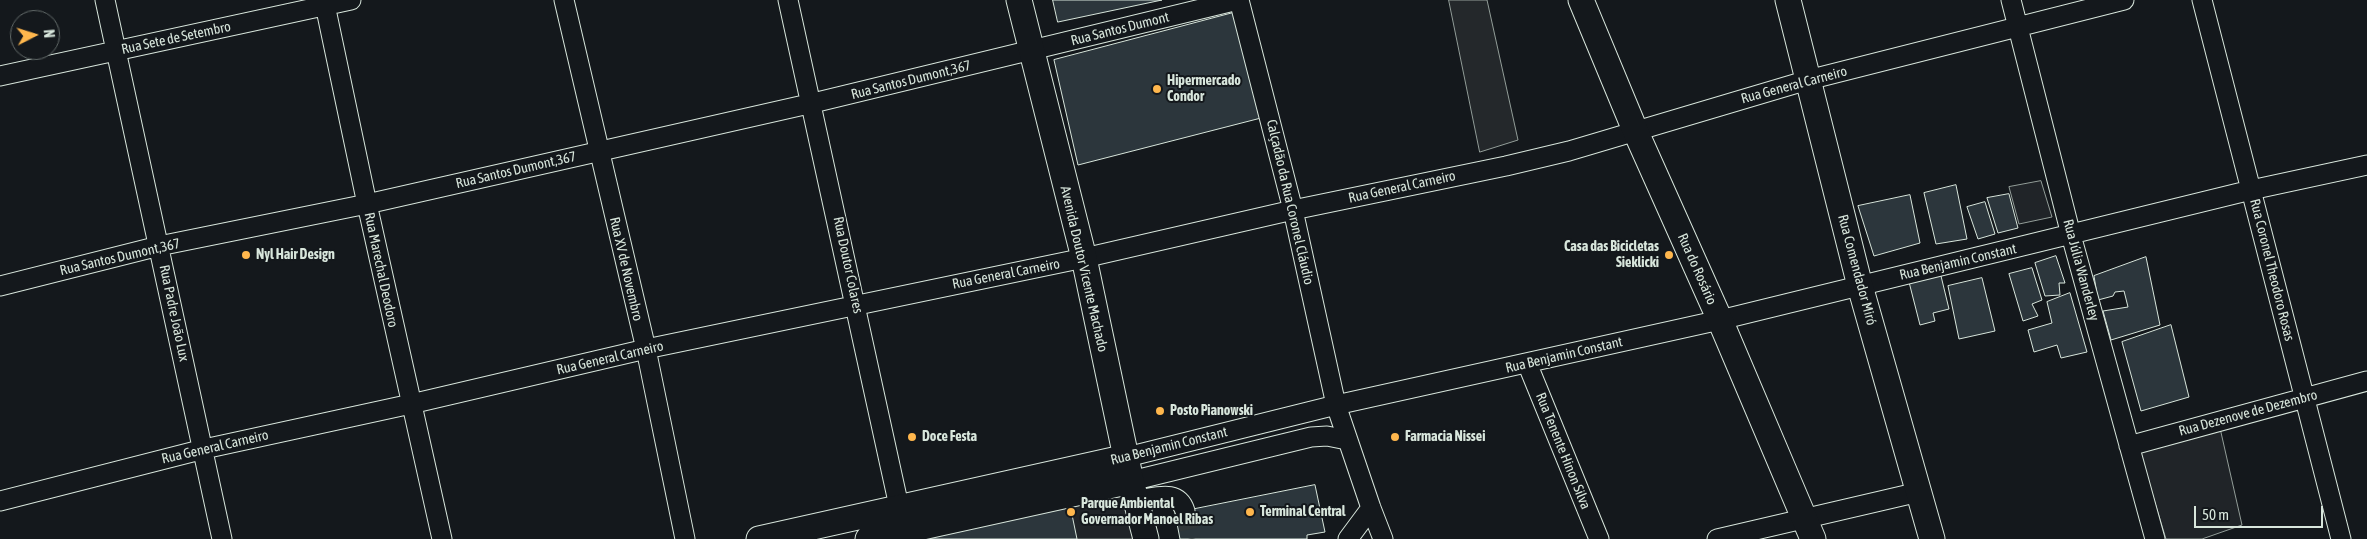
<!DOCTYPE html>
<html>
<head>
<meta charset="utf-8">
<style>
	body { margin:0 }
	#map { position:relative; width:2367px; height:539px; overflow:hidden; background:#14181c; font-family:"Asap Condensed",sans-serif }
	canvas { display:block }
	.north { position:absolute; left:10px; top:10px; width:50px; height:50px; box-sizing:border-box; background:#14181c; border:1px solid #626a69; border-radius:50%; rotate:85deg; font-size:14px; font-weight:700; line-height:20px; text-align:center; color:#d8e6dc }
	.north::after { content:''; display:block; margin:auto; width:18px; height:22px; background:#ffb74d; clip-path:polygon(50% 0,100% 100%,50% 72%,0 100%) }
	.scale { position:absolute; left:2194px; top:506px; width:129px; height:22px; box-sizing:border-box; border:2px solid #d8e6dc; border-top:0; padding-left:6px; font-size:15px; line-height:18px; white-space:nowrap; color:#d8e6dc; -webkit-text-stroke:4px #14181c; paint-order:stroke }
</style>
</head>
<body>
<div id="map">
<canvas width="2367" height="539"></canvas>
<div class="north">N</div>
<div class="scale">50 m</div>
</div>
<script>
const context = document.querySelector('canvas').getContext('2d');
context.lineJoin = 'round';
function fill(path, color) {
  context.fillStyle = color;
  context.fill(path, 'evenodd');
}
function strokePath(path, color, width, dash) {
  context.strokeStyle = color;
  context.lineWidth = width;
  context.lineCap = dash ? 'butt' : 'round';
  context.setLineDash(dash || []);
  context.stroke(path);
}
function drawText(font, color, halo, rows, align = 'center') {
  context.font = font + ' "Asap Condensed",sans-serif';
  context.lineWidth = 4;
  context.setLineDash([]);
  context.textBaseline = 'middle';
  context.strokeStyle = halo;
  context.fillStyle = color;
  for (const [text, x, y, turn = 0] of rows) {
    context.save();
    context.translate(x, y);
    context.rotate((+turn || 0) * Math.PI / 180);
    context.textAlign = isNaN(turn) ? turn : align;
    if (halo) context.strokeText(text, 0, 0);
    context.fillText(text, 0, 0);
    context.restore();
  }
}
const green = new Path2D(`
	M 2041,181 L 2052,217 L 2019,224 L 2009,187 Z
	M 2220,428 L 2242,525 L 2202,539 L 2166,539 L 2139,450 Z
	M 1123,492 L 1136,539 L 880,539 Z`);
fill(green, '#202428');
strokePath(green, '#939e99', 1);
const parking = new Path2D(`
	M 1449,0 L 1487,0 L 1518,140 L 1480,152 Z`);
fill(parking, '#24282b');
strokePath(parking, '#939e99', 1);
const building = new Path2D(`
	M 1053,0 L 1162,0 L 1058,22 Z
	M 1233,13 L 1261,118 L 1078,165 L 1054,60 Z
	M 1956,185 L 1967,239 L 1936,244 L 1924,193 Z
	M 2009,194 L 2018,228 L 1998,233 L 1987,198 Z
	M 1910,195 L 1920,243 L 1874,256 L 1858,206 Z
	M 1985,202 L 1995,234 L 1978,239 L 1967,207 Z
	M 2056,256 L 2065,283 L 2059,283 L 2060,295 L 2045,296 L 2035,263 Z
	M 2146,257 L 2160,325 L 2111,340 L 2103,311 L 2128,307 L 2124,291 L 2115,292 L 2113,296 L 2098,300 L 2094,276 Z
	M 2032,268 L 2042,300 L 2032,304 L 2038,316 L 2023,321 L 2009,274 Z
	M 1941,276 L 1949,309 L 1933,313 L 1935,321 L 1920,325 L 1909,282 Z
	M 1982,278 L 1995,331 L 1959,339 L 1948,286 Z
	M 2070,293 L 2087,352 L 2061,358 L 2057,345 L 2034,352 L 2028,330 L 2052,323 L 2047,302 Z
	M 2171,325 L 2189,397 L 2141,411 L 2122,342 Z
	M 1315,485 L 1325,532 L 1307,535 L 1307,539 L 1180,539 L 1175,513 Z
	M 1070,505 L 1077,539 L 912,539 Z`);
fill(building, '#2c363c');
strokePath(building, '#d8e6dc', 1);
strokePath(new Path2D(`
	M 1185,511 L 1191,539`), '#313739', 19, [19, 9]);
const minor = new Path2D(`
	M 105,0 L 222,539
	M 324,0 L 367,204 L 442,539
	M 564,0 L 646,349 L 685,539
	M 788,0 L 902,520
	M 1239,0 L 1293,210 L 1336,405 L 1371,508 L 1383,539
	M 2011,0 L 2071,235 L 2155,539
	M 2202,0 L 2341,539
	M 0,76 L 351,0
	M 0,286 L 159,246 L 367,204 L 813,103 L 1238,0
	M 1527,363 L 1599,539
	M 2129,446 L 2367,381
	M 1127,457 L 1336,405 L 1720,320 L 2251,190 L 2367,165
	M 1131,481 L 1311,437 L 1327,436 L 1347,440
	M 1136,500 C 1155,498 1178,488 1185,511
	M 0,501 L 204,449 L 411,404 L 646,349 L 1084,258 L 1293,210 L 1506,166 L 1569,151 L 1808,80 L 2124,0
	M 1348,539 L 1371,508
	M 1717,539 L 1919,492`);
const major = new Path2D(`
	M 1019,0 L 1084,258 L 1131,481 L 1146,539
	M 1581,0 L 1635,130 L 1720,320 L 1813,539
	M 1788,0 L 1860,286 L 1932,539
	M 759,539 L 1127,457
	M 868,539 L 1131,481`);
strokePath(minor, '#d8e6dc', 21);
strokePath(major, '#d8e6dc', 27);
strokePath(minor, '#14181c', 19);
strokePath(major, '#14181c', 25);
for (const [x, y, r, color] of [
	[1157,89,5,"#ffb74d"],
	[246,255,5,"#ffb74d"],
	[1669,255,5,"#ffb74d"],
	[1160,411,5,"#ffb74d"],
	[912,437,5,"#ffb74d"],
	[1395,437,5,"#ffb74d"],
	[1071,512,5,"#ffb74d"],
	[1250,512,5,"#ffb74d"]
]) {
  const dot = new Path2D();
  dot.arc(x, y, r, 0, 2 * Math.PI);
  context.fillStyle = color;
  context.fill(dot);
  strokePath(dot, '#14181c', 2);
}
drawText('14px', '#d8e6dc', '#14181c', [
	["Rua Santos Dumont",1120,29,-14],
	["Rua Sete de Setembro",176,38,-12],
	["Rua Santos Dumont,367",911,80,-14],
	["Rua General Carneiro",1794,85,-15],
	["Rua Santos Dumont,367",516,170,-13],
	["Rua General Carneiro",1402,187,-12],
	["Calçadão da Rua Coronel Cláudio",1290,202,77],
	["Rua Santos Dumont,367",120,257,-13],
	["Rua Benjamin Constant",1958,262,-13],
	["Rua Doutor Colares",848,265,78],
	["Rua XV de Novembro",626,269,77],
	["Avenida Doutor Vicente Machado",1084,269,77],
	["Rua do Rosário",1697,269,66],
	["Rua Marechal Deodoro",381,270,78],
	["Rua Comendador Miró",1857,270,75],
	["Rua Júlia Wanderley",2081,270,75],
	["Rua Coronel Theodoro Rosas",2272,270,76],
	["Rua General Carneiro",1006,274,-11],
	["Rua Padre João Lux",174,313,78],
	["Rua Benjamin Constant",1564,355,-13],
	["Rua General Carneiro",610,358,-13],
	["Rua Dezenove de Dezembro",2248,413,-15],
	["Rua Benjamin Constant",1169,446,-14],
	["Rua General Carneiro",215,447,-13],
	["Rua Tenente Hinon Silva",1563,451,68]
]);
drawText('bold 14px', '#d8e6dc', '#14181c', [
	["Hipermercado",1167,81],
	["Condor",1167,97],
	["Casa das Bicicletas",1659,247,"right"],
	["Sieklicki",1659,263,"right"],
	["Nyl Hair Design",256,255],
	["Posto Pianowski",1170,411],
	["Doce Festa",922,437],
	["Farmacia Nissei",1405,437],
	["Parque Ambiental",1081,504],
	["Governador Manoel Ribas",1081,520],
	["Terminal Central",1260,512]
], 'left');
</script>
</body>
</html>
